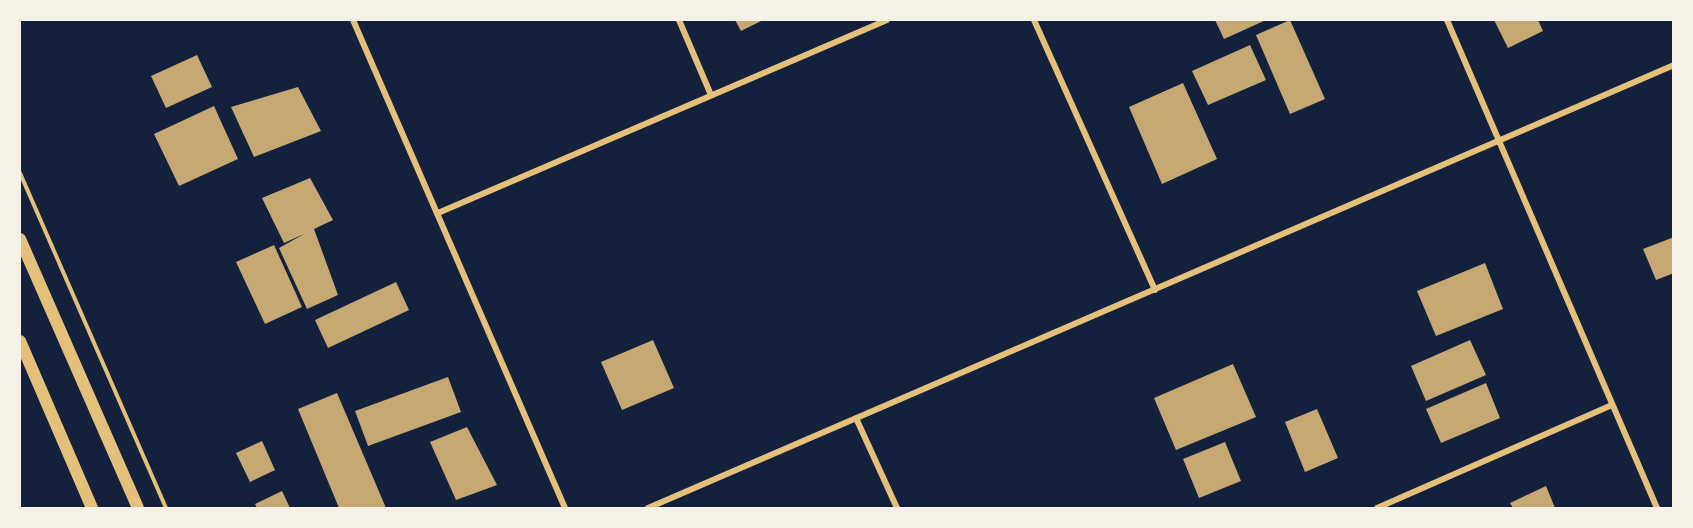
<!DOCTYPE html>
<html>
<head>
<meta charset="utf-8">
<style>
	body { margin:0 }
	#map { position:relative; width:1693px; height:528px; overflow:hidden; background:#14213d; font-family:"Times New Roman",serif }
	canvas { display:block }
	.frame { position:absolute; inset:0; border:21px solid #f6f1e7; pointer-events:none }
</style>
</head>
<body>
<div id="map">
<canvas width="1693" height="528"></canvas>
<div class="frame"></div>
</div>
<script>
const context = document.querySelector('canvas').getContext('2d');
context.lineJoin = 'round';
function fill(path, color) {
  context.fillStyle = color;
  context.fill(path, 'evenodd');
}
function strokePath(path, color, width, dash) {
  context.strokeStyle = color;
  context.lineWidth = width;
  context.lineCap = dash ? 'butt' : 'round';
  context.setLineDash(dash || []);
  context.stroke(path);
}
fill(new Path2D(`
	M 735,20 L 763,20 L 741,31 Z
	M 1215,20 L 1266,20 L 1224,39 Z
	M 1290,20 L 1325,99 L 1290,114 L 1256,35 Z
	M 1494,20 L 1538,20 L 1543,31 L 1508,48 Z
	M 1250,45 L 1266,80 L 1208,105 L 1192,71 Z
	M 197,55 L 212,87 L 166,108 L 151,76 Z
	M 1183,83 L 1217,159 L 1162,184 L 1129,107 Z
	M 298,87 L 321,131 L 254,157 L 231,107 Z
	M 214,106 L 238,159 L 179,186 L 154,134 Z
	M 310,178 L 333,220 L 314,229 L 338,295 L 307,309 L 279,248 L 304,234 L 284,243 L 262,198 Z
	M 1674,237 L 1674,273 L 1656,280 L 1643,249 Z
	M 274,245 L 302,307 L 265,324 L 236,262 Z
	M 1485,263 L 1503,309 L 1436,336 L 1417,291 Z
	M 396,282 L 409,310 L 328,348 L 315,320 Z
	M 653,340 L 674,388 L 622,410 L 601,362 Z
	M 1470,340 L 1486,375 L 1426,401 L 1411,366 Z
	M 1233,364 L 1256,417 L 1176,450 L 1154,398 Z
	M 448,377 L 461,412 L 368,446 L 355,411 Z
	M 1486,383 L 1500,418 L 1441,443 L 1426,409 Z
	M 337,393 L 386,508 L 339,508 L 298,409 Z
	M 1317,409 L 1338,458 L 1305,472 L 1285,422 Z
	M 467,427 L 497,485 L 456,500 L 430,442 Z
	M 262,441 L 275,470 L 250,482 L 236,453 Z
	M 1225,442 L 1241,481 L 1199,498 L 1183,459 Z
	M 1546,486 L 1555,508 L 1513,508 L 1510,503 Z
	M 282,491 L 290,508 L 257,508 L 255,504 Z`), '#c6a872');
strokePath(new Path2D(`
	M 20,173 L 166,508`), '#e5c07b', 4);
strokePath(new Path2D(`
	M 353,20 L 565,508
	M 679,20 L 711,95
	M 1034,20 L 1155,290
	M 1447,20 L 1657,508
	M 438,213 L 887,20
	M 856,418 L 897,508
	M 648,508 L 1674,65
	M 1377,508 L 1612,405`), '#e5c07b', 6);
strokePath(new Path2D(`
	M 20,239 L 138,508
	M 20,341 L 92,508`), '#e5c07b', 12);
</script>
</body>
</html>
